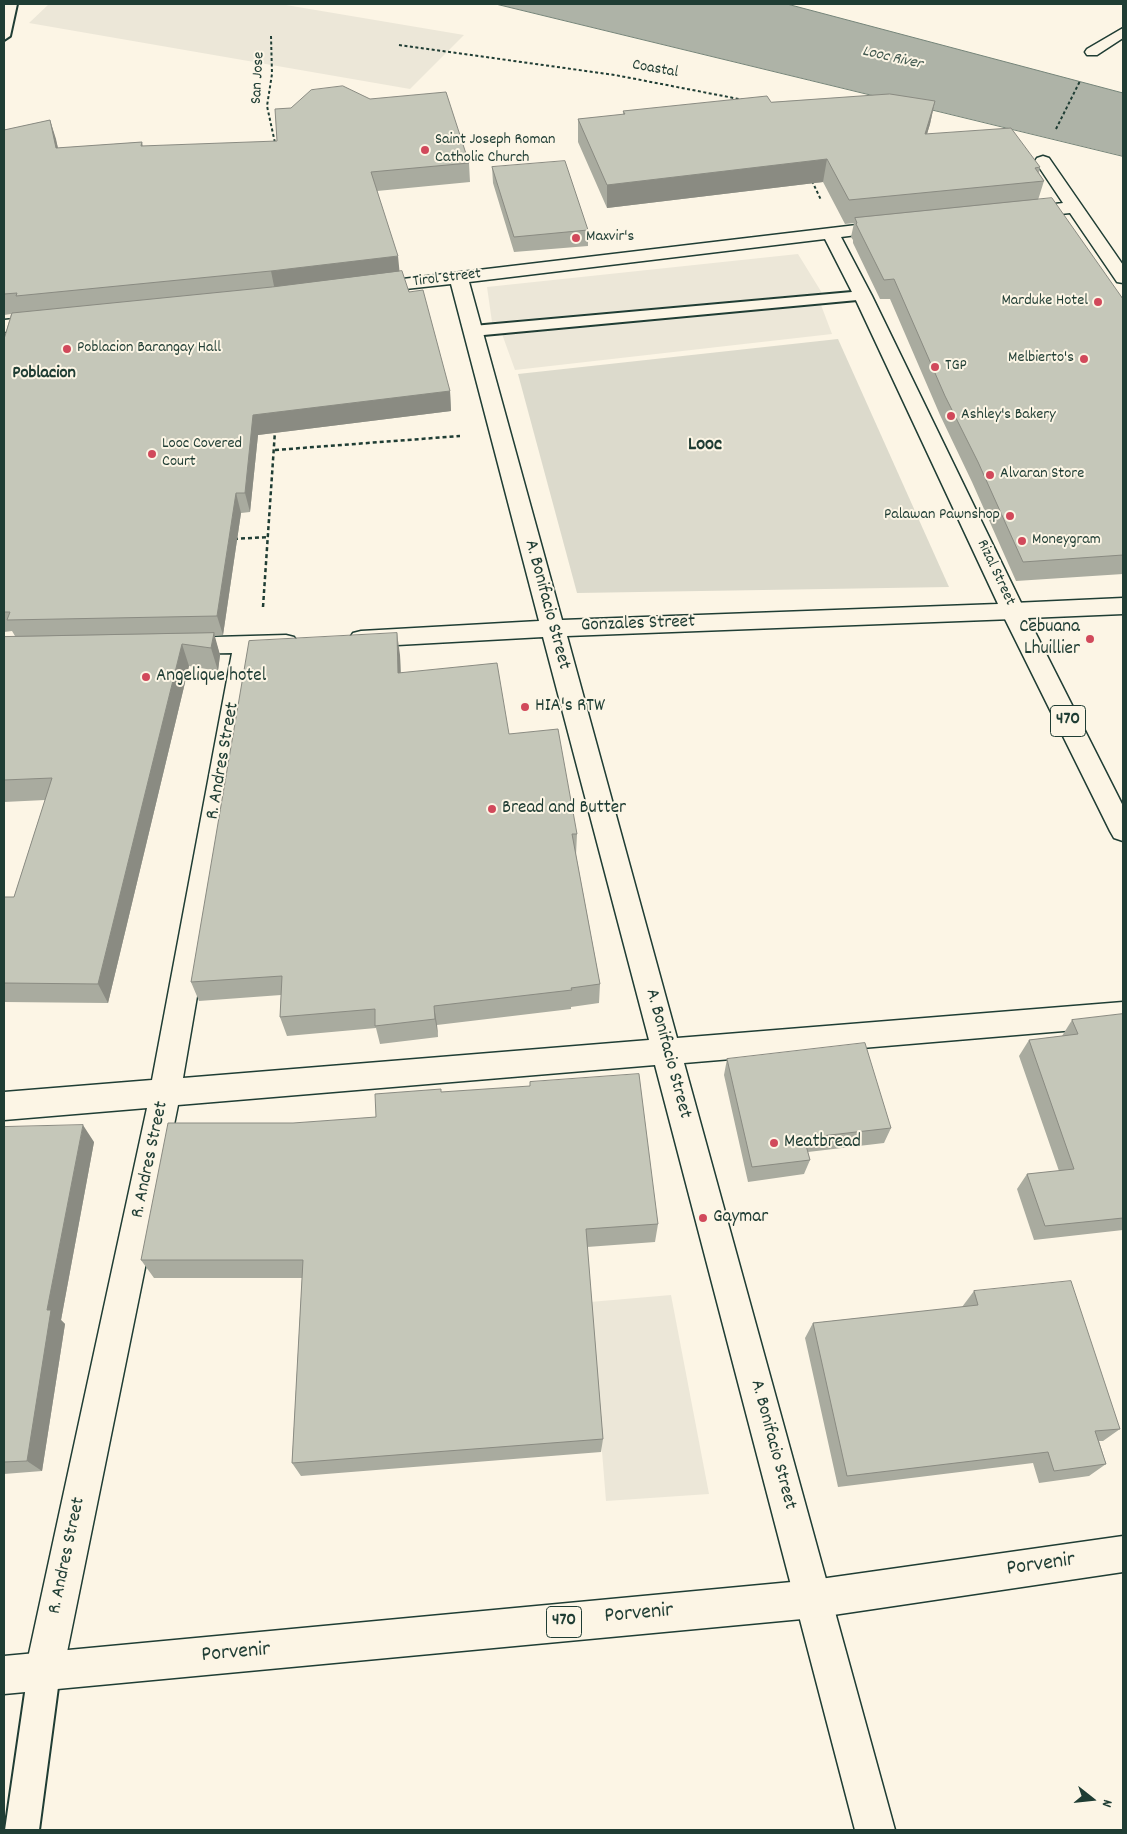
<!DOCTYPE html>
<html>
<head>
<meta charset="utf-8">
<style>
	body { margin:0 }
	#map { position:relative; width:1127px; height:1834px; overflow:hidden; background:#fcf5e5; font-family:Dekko,sans-serif }
	canvas { display:block }
	.frame { position:absolute; inset:0; border:5px solid #1f3d34; pointer-events:none }
	.north { position:absolute; left:1067px; top:1774px; width:50px; height:50px; -webkit-text-stroke:4px #fcf5e5; paint-order:stroke; rotate:106deg; font-size:14px; font-weight:700; line-height:20px; text-align:center; color:#1f3d34 }
	.north::after { content:''; display:block; margin:auto; width:18px; height:22px; background:#1f3d34; clip-path:polygon(50% 0,100% 100%,50% 72%,0 100%) }
</style>
</head>
<body>
<div id="map">
<canvas width="1127" height="1834"></canvas>
<div class="frame"></div>
<div class="north">N</div>
</div>
<script>
const context = document.querySelector('canvas').getContext('2d');
context.lineJoin = 'round';
function fill(path, color) {
  context.fillStyle = color;
  context.fill(path, 'evenodd');
}
function strokePath(path, color, width, dash) {
  context.strokeStyle = color;
  context.lineWidth = width;
  context.lineCap = dash ? 'butt' : 'round';
  context.setLineDash(dash || []);
  context.stroke(path);
}
function drawText(font, color, halo, rows, align = 'center') {
  context.font = font + ' Dekko,sans-serif';
  context.lineWidth = 4;
  context.setLineDash([]);
  context.textBaseline = 'middle';
  context.strokeStyle = halo;
  context.fillStyle = color;
  for (const [text, x, y, turn = 0] of rows) {
    context.save();
    context.translate(x, y);
    context.rotate((+turn || 0) * Math.PI / 180);
    context.textAlign = isNaN(turn) ? turn : align;
    if (halo) context.strokeText(text, 0, 0);
    context.fillText(text, 0, 0);
    context.restore();
  }
}
fill(new Path2D(`
	M 49,4 L 280,4 L 464,35 L 410,89 L 29,23 Z
	M 798,254 L 822,293 L 492,322 L 487,287 Z
	M 821,305 L 832,334 L 515,370 L 502,334 Z
	M 671,1295 L 709,1494 L 606,1501 L 590,1302 Z`), '#ece7d8');
fill(new Path2D(`
	M 838,339 L 949,587 L 577,593 L 518,374 Z`), '#dcdacc');
const water = new Path2D(`
	M 496,4 L 787,4 L 1123,93 L 1123,156 Z`);
fill(water, '#aeb3a7');
strokePath(water, '#758479', 1);
const lane = new Path2D(`
	M 5,4 L 17,4 L 10,36 L 4,40 Z
	M 863,291 L 868,293 L 871,296 L 868,299 L 473,336 L 468,334 L 465,331 L 468,328 L 473,326 Z
	M 44,1656 L 55,1661 L 60,1672 L 39,1830 L 5,1830 L 28,1672 L 33,1661 Z`);
const street = new Path2D(`
	M 1123,28 L 1123,38 L 1097,55 L 1087,55 L 1085,52 L 1087,49 Z
	M 1043,156 L 1049,158 L 1123,265 L 1123,283 L 1117,282 L 1070,213 L 1022,218 L 1016,217 L 1013,213 L 1016,209 L 1022,208 L 1063,203 L 1035,161 L 1037,158 Z
	M 890,221 L 896,222 L 899,226 L 896,230 L 841,237 L 872,296 L 1025,611 L 1021,617 L 1013,619 L 567,636 L 677,1038 L 1123,1002 L 1123,1026 L 684,1063 L 895,1830 L 855,1830 L 655,1065 L 178,1105 L 63,1672 L 58,1686 L 44,1691 L 30,1686 L 25,1672 L 147,1108 L 4,1120 L 4,1092 L 152,1080 L 232,653 L 179,654 L 171,652 L 167,646 L 171,640 L 179,638 L 286,635 L 294,637 L 298,643 L 294,649 L 286,651 L 256,652 L 183,1078 L 649,1040 L 543,637 L 361,647 L 353,645 L 349,639 L 353,633 L 361,631 L 539,621 L 451,284 L 369,293 L 363,292 L 360,288 L 363,284 L 369,283 ZM 825,239 L 854,296 L 998,604 L 562,620 L 469,282 Z
	M 45,316 L 52,318 L 54,322 L 52,326 L 4,332 L 4,320 Z`);
const primary = new Path2D(`
	M 1123,598 L 1123,614 L 1028,618 L 1123,806 L 1123,841 L 1114,838 L 1110,831 L 1001,611 L 1005,605 L 1013,603 Z
	M 1123,1536 L 1123,1572 L 813,1618 L 4,1694 L 4,1656 L 813,1580 Z`);
strokePath(lane, '#1f3d34', 4);
strokePath(street, '#1f3d34', 3);
strokePath(primary, '#1f3d34', 3);
strokePath(new Path2D(`
	M 271,36 L 272,74 L 267,106 L 275,143
	M 399,45 L 615,75 L 744,100
	M 1056,129 L 1080,81
	M 812,181 L 821,200`), '#1f3d34', 2, [3, 2.5]);
strokePath(new Path2D(`
	M 275,450 L 460,436
	M 234,539 L 269,537
	M 263,607 L 275,431`), '#1f3d34', 2.5, [4, 3]);
fill(lane, '#fcf5e5');
fill(street, '#fcf5e5');
fill(primary, '#fcf5e5');
fill(new Path2D(`
	M 935,101 L 930,124 L 927,134 L 1040,167 L 1039,173 L 1044,181 L 1038,200 L 1123,299 L 1123,574 L 1016,581 L 972,482 L 940,415 L 890,299 L 880,299 L 853,243 L 853,240 L 851,237 L 854,223 L 845,224 L 823,182 L 607,208 L 578,142 L 578,119 L 623,115 L 623,111 L 771,102 Z
	M 50,120 L 58,148 L 142,142 L 143,146 L 469,163 L 470,182 L 377,191 L 399,272 L 409,292 L 450,391 L 451,411 L 258,435 L 250,512 L 241,513 L 223,635 L 214,636 L 220,655 L 218,671 L 189,666 L 108,1003 L 4,1002 L 4,897 L 14,897 L 45,800 L 4,802 L 4,637 L 15,636 L 12,631 L 4,632 L 4,339 L 11,314 L 4,315 L 4,130 Z
	M 492,167 L 588,230 L 588,246 L 514,252 L 493,183 Z
	M 400,655 L 401,673 L 509,734 L 577,834 L 576,855 L 600,984 L 599,1003 L 571,1007 L 571,1009 L 437,1025 L 438,1037 L 380,1044 L 376,1028 L 287,1036 L 280,1017 L 281,995 L 199,1001 L 191,982 Z
	M 1123,1014 L 1123,1230 L 1034,1240 L 1017,1189 L 1027,1174 L 1059,1171 L 1019,1056 L 1029,1040 L 1062,1036 L 1072,1020 Z
	M 727,1059 L 891,1128 L 884,1143 L 808,1152 L 810,1160 L 804,1174 L 748,1182 L 724,1075 Z
	M 442,1092 L 658,1224 L 655,1242 L 587,1247 L 603,1439 L 601,1452 L 301,1476 L 292,1463 L 302,1278 L 154,1278 L 141,1260 L 376,1117 Z
	M 4,1127 L 94,1142 L 61,1320 L 65,1324 L 42,1471 L 4,1474 Z
	M 974,1291 L 1120,1429 L 1103,1441 L 1099,1441 L 1106,1464 L 1089,1476 L 1039,1483 L 1033,1463 L 838,1487 L 805,1338 L 813,1323 L 962,1307 Z`), '#a9ab9f');
fill(new Path2D(`
	M 935,101 L 930,124 L 920,157 L 925,134 Z
	M 50,120 L 56,139 L 62,167 L 56,148 Z
	M 827,159 L 823,182 L 607,208 L 607,185 Z
	M 398,256 L 400,276 L 275,291 L 271,271 Z
	M 450,391 L 451,411 L 258,435 L 250,512 L 245,493 L 253,415 Z
	M 236,493 L 241,513 L 223,635 L 217,616 Z
	M 214,633 L 220,655 L 218,671 L 211,648 Z
	M 397,633 L 400,655 L 401,695 L 398,673 Z
	M 182,644 L 189,666 L 108,1003 L 98,984 Z
	M 434,1006 L 437,1025 L 438,1037 L 435,1019 Z
	M 83,1125 L 94,1142 L 61,1320 L 65,1324 L 42,1471 L 27,1461 L 47,1310 Z`), '#8a8b82');
const building = new Path2D(`
	M 343,86 L 370,99 L 446,92 L 469,163 L 371,172 L 398,256 L 271,271 L 16,296 L 17,293 L 4,294 L 4,130 L 50,120 L 56,148 L 142,142 L 141,146 L 277,141 L 275,109 L 291,108 L 311,90 Z
	M 890,94 L 935,101 L 925,134 L 1011,128 L 1040,167 L 1035,168 L 1044,181 L 849,200 L 827,159 L 607,185 L 578,119 L 625,114 L 623,111 L 767,96 L 771,102 Z
	M 565,161 L 588,230 L 514,237 L 492,167 Z
	M 1052,198 L 1123,299 L 1123,555 L 1023,562 L 978,462 L 945,396 L 894,279 L 884,280 L 856,224 L 857,223 L 855,218 Z
	M 402,271 L 409,292 L 423,290 L 450,391 L 253,415 L 245,493 L 236,493 L 217,616 L 7,620 L 10,612 L 4,612 L 4,339 L 12,313 L 272,287 Z
	M 214,633 L 211,648 L 182,644 L 98,984 L 4,983 L 4,897 L 14,897 L 52,778 L 4,780 L 4,637 Z
	M 397,633 L 398,673 L 497,663 L 509,734 L 558,729 L 577,834 L 572,834 L 600,984 L 571,988 L 572,990 L 434,1006 L 435,1019 L 375,1026 L 375,1009 L 280,1017 L 282,976 L 191,982 L 249,641 Z
	M 1123,1014 L 1123,1218 L 1045,1226 L 1027,1174 L 1074,1169 L 1029,1040 L 1078,1034 L 1072,1020 Z
	M 865,1043 L 891,1128 L 804,1138 L 810,1160 L 752,1167 L 727,1059 Z
	M 639,1074 L 658,1224 L 586,1229 L 603,1439 L 292,1463 L 303,1260 L 141,1260 L 168,1123 L 293,1123 L 376,1117 L 375,1094 L 441,1089 L 441,1092 L 530,1086 L 530,1082 Z
	M 83,1125 L 47,1310 L 51,1310 L 27,1461 L 4,1462 L 4,1127 Z
	M 1071,1281 L 1120,1429 L 1095,1431 L 1106,1464 L 1054,1471 L 1048,1452 L 847,1476 L 813,1323 L 978,1305 L 974,1291 Z`);
fill(building, '#c5c7b9');
strokePath(building, '#8a8b82', 1);
for (const [x, y, r, color] of [
	[425,150,5,"#d1495b"],
	[576,238,5,"#d1495b"],
	[1098,302,5,"#d1495b"],
	[67,349,5,"#d1495b"],
	[1084,359,5,"#d1495b"],
	[935,367,5,"#d1495b"],
	[951,416,5,"#d1495b"],
	[152,454,5,"#d1495b"],
	[990,475,5,"#d1495b"],
	[1010,516,5,"#d1495b"],
	[1022,541,5,"#d1495b"],
	[1090,639,5,"#d1495b"],
	[146,677,5,"#d1495b"],
	[525,707,5,"#d1495b"],
	[492,809,5,"#d1495b"],
	[774,1143,5,"#d1495b"],
	[703,1218,5,"#d1495b"]
]) {
  const dot = new Path2D();
  dot.arc(x, y, r, 0, 2 * Math.PI);
  context.fillStyle = color;
  context.fill(dot);
  strokePath(dot, '#fcf5e5', 2);
}
drawText('italic 16px', '#435a51', '#fcf5e5', [
	["Looc River",892,59,13]
]);
drawText('16px', '#1f3d34', '#fcf5e5', [
	["Coastal",655,70,10],
	["San Jose",259,78,-87],
	["Tirol Street",447,279,-7],
	["Rizal Street",995,573,65]
]);
drawText('16px', '#1f3d34', '#fcf5e5', [
	["Saint Joseph Roman",435,141],
	["Catholic Church",435,159],
	["Maxvir's",586,238],
	["Marduke Hotel",1088,302,"right"],
	["Poblacion Barangay Hall",77,349],
	["Melbierto's",1074,359,"right"],
	["TGP",945,367],
	["Ashley's Bakery",961,416],
	["Looc Covered",162,445],
	["Court",162,463],
	["Alvaran Store",1000,475],
	["Palawan Pawnshop",1000,516,"right"],
	["Moneygram",1032,541]
], 'left');
drawText('bold 18px', '#1f3d34', '#fcf5e5', [
	["Poblacion",44,375]
]);
for (const [x, y, w] of [
	[1068,721,35],
	[564,1622,35]
]) {
  const box = new Path2D();
  box.roundRect(x - w / 2, y - 15.5, w, 31, 4);
  context.fillStyle = '#fcf5e5';
  context.fill(box);
  strokePath(box, '#1f3d34', 1);
}
drawText('bold 18px', '#1f3d34', null, [
	["470",1068,721],
	["470",564,1622]
]);
drawText('19px', '#1f3d34', '#fcf5e5', [
	["A. Bonifacio Street",546,605,75],
	["Gonzales Street",638,625,-2],
	["R. Andres Street",224,761,-80],
	["A. Bonifacio Street",667,1054,75],
	["R. Andres Street",151,1160,-78],
	["A. Bonifacio Street",772,1445,75],
	["R. Andres Street",68,1556,-78]
]);
drawText('19px', '#1f3d34', '#fcf5e5', [
	["Cebuana",1080,628,"right"],
	["Lhuillier",1080,650,"right"],
	["Angelique hotel",156,677],
	["HIA's RTW",535,707],
	["Bread and Butter",502,809],
	["Meatbread",784,1143],
	["Gaymar",713,1218]
], 'left');
drawText('bold 20px', '#1f3d34', '#fcf5e5', [
	["Looc",705,446]
]);
drawText('22px', '#1f3d34', '#fcf5e5', [
	["Porvenir",1041,1566,-8],
	["Porvenir",639,1615,-5],
	["Porvenir",236,1654,-5]
]);
</script>
</body>
</html>
